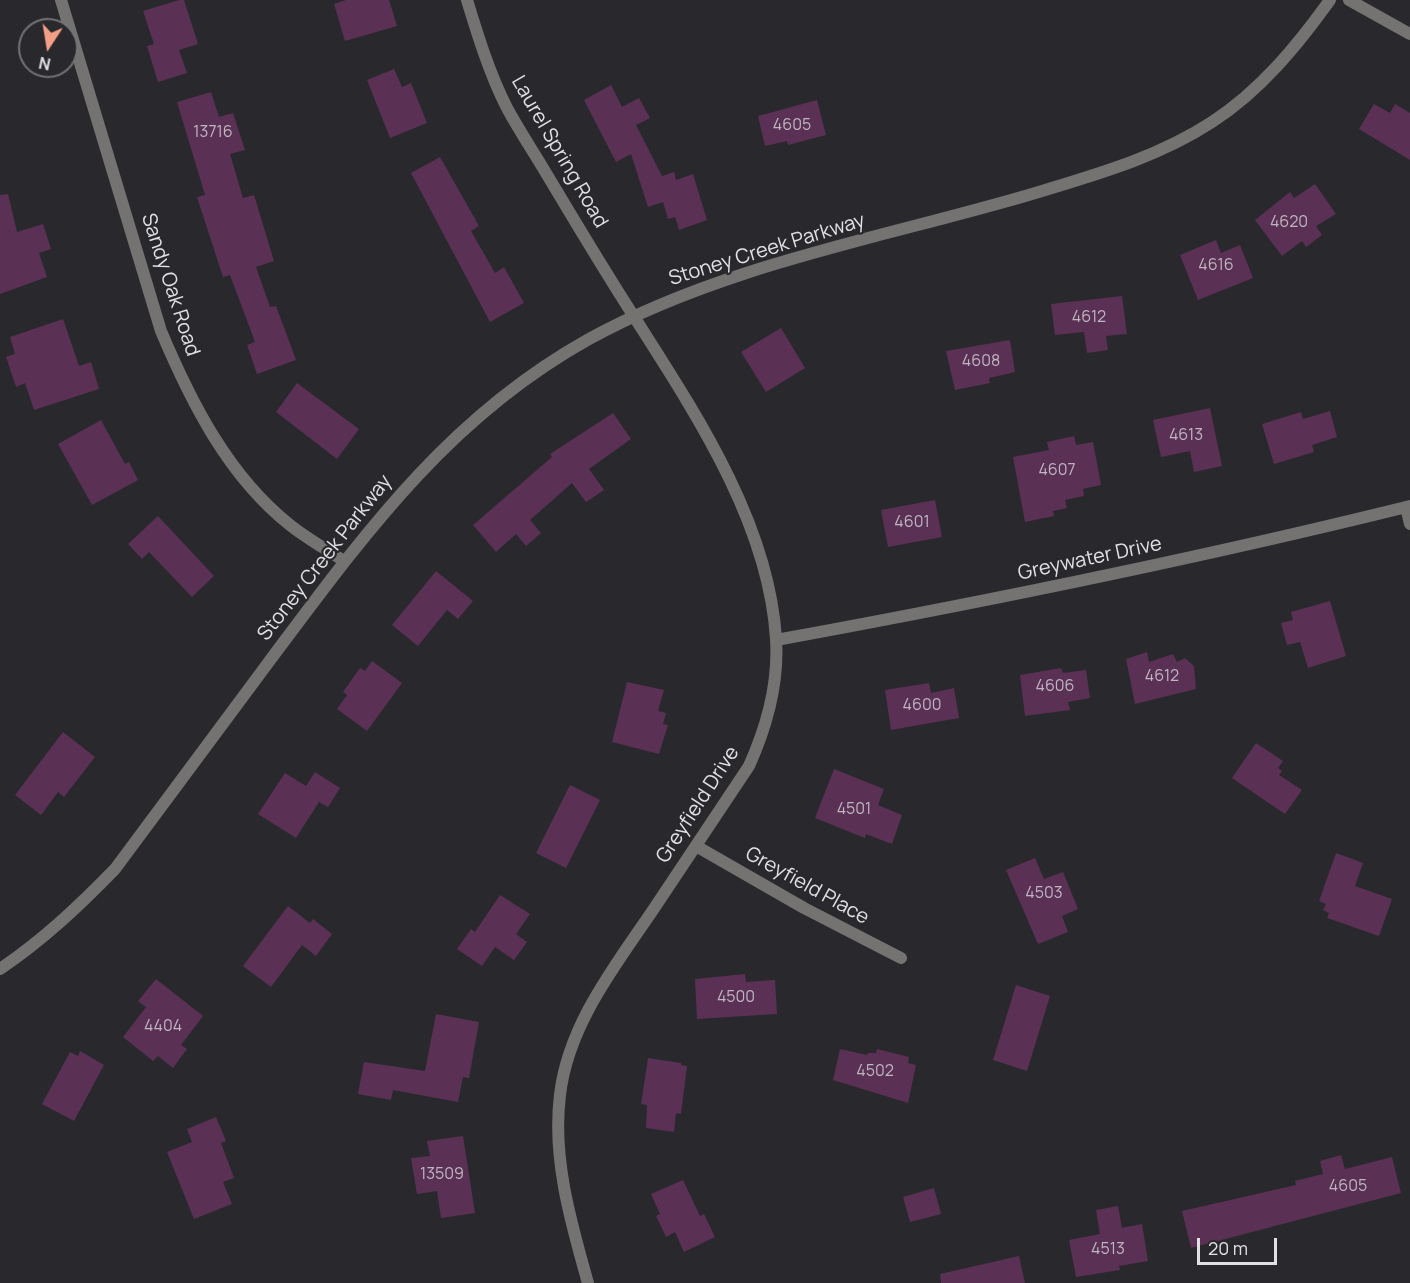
<!DOCTYPE html>
<html>
<head>
<meta charset="utf-8">
<style>
	body { margin:0 }
	#map { position:relative; width:1410px; height:1283px; overflow:hidden; background:#29282c; font-family:Manrope,sans-serif }
	canvas { display:block }
	.north { position:absolute; left:18px; top:18px; width:60px; height:60px; box-sizing:border-box; background:#29282c; border:2px solid #737275; border-radius:50%; rotate:192deg; font-size:16px; font-weight:700; line-height:24px; text-align:center; color:#e1e1e3 }
	.north::after { content:''; display:block; margin:auto; width:21px; height:27px; background:#f39f85; clip-path:polygon(50% 0,100% 100%,50% 72%,0 100%) }
	.scale { position:absolute; left:1197px; top:1238px; width:80px; height:27px; box-sizing:border-box; border:3px solid #e1e1e3; border-top:0; padding-left:8px; font-size:18px; line-height:21px; white-space:nowrap; color:#e1e1e3; -webkit-text-stroke:4px #29282c; paint-order:stroke }
</style>
</head>
<body>
<div id="map">
<canvas width="1410" height="1283"></canvas>
<div class="north">N</div>
<div class="scale">20 m</div>
</div>
<script>
const context = document.querySelector('canvas').getContext('2d');
context.lineJoin = 'round';
function fill(path, color) {
  context.fillStyle = color;
  context.fill(path, 'evenodd');
}
function strokePath(path, color, width, dash) {
  context.strokeStyle = color;
  context.lineWidth = width;
  context.lineCap = dash ? 'butt' : 'round';
  context.setLineDash(dash || []);
  context.stroke(path);
}
function drawText(font, color, halo, rows, align = 'center') {
  context.font = font + ' Manrope,sans-serif';
  context.lineWidth = 4.5;
  context.setLineDash([]);
  context.textBaseline = 'middle';
  context.strokeStyle = halo;
  context.fillStyle = color;
  for (const [text, x, y, turn = 0] of rows) {
    context.save();
    context.translate(x, y);
    context.rotate((+turn || 0) * Math.PI / 180);
    context.textAlign = isNaN(turn) ? turn : align;
    if (halo) context.strokeText(text, 0, 0);
    context.fillText(text, 0, 0);
    context.restore();
  }
}
fill(new Path2D(`
	M 179,0 L 184,0 L 198,44 L 179,50 L 187,73 L 158,82 L 147,46 L 154,44 L 143,11 Z
	M 346,0 L 389,0 L 397,26 L 345,41 L 334,4 Z
	M 394,69 L 402,87 L 411,83 L 427,123 L 390,138 L 367,80 Z
	M 611,85 L 622,107 L 639,98 L 650,118 L 636,125 L 662,176 L 674,172 L 676,180 L 693,174 L 707,220 L 679,230 L 675,217 L 668,219 L 663,202 L 648,207 L 631,154 L 616,162 L 584,100 Z
	M 211,92 L 219,117 L 233,113 L 245,150 L 230,154 L 243,198 L 254,195 L 274,261 L 256,267 L 270,307 L 276,306 L 296,360 L 257,374 L 247,345 L 255,342 L 230,275 L 223,277 L 197,197 L 205,195 L 177,102 Z
	M 817,100 L 826,135 L 788,145 L 787,141 L 765,146 L 758,116 Z
	M 1374,104 L 1390,113 L 1395,104 L 1410,113 L 1410,160 L 1359,129 Z
	M 440,157 L 479,226 L 471,231 L 495,273 L 504,267 L 524,303 L 490,322 L 411,173 Z
	M 1315,184 L 1336,214 L 1316,226 L 1322,235 L 1306,247 L 1302,241 L 1282,256 L 1255,220 L 1290,192 L 1294,198 Z
	M 8,194 L 17,232 L 43,224 L 51,249 L 39,253 L 47,277 L 0,294 L 0,195 Z
	M 1216,240 L 1221,253 L 1240,245 L 1253,278 L 1198,300 L 1180,255 Z
	M 1122,296 L 1127,334 L 1106,336 L 1108,350 L 1087,353 L 1084,332 L 1055,335 L 1051,304 Z
	M 63,319 L 79,366 L 91,362 L 99,389 L 34,410 L 25,383 L 16,387 L 6,357 L 15,354 L 10,337 Z
	M 781,328 L 805,368 L 766,392 L 741,352 Z
	M 1010,340 L 1015,372 L 989,378 L 990,383 L 955,390 L 946,351 Z
	M 297,383 L 359,429 L 337,459 L 276,412 Z
	M 1210,408 L 1222,466 L 1194,472 L 1190,451 L 1161,457 L 1153,420 Z
	M 1330,411 L 1337,437 L 1312,445 L 1314,452 L 1274,464 L 1262,424 L 1301,412 L 1303,419 Z
	M 613,413 L 631,439 L 589,469 L 604,490 L 586,502 L 572,483 L 530,520 L 541,533 L 526,546 L 516,534 L 496,552 L 473,525 L 552,457 L 550,454 Z
	M 101,420 L 125,464 L 129,462 L 138,480 L 92,505 L 58,444 Z
	M 1074,436 L 1076,445 L 1093,442 L 1101,485 L 1083,489 L 1084,496 L 1065,500 L 1067,508 L 1053,511 L 1054,516 L 1025,522 L 1013,457 L 1049,450 L 1047,442 Z
	M 935,500 L 942,537 L 888,547 L 881,510 Z
	M 158,516 L 214,576 L 192,597 L 149,552 L 142,559 L 128,544 Z
	M 436,571 L 473,601 L 458,619 L 447,610 L 418,646 L 392,625 Z
	M 1330,601 L 1346,656 L 1308,668 L 1300,642 L 1287,645 L 1281,623 L 1293,620 L 1291,612 Z
	M 1147,652 L 1149,662 L 1173,654 L 1177,662 L 1185,658 L 1194,666 L 1196,689 L 1135,704 L 1126,659 Z
	M 372,661 L 402,683 L 367,731 L 337,709 L 347,695 L 343,692 L 360,668 L 365,671 Z
	M 1061,668 L 1063,673 L 1086,670 L 1090,698 L 1068,702 L 1070,710 L 1025,716 L 1020,675 Z
	M 627,682 L 664,690 L 658,711 L 666,713 L 663,724 L 668,725 L 659,754 L 612,742 Z
	M 929,683 L 931,693 L 954,688 L 959,718 L 891,730 L 885,690 Z
	M 63,732 L 95,757 L 64,797 L 58,792 L 41,815 L 15,795 Z
	M 1256,743 L 1283,761 L 1278,768 L 1282,771 L 1279,775 L 1302,790 L 1285,814 L 1232,778 Z
	M 834,769 L 884,789 L 878,805 L 902,815 L 892,844 L 866,834 L 865,838 L 815,818 Z
	M 315,772 L 340,788 L 328,807 L 319,802 L 296,838 L 258,814 L 285,773 L 306,786 Z
	M 570,785 L 600,800 L 566,868 L 536,853 Z
	M 1336,853 L 1363,863 L 1355,886 L 1392,899 L 1379,936 L 1327,918 L 1329,913 L 1323,910 L 1326,904 L 1319,901 Z
	M 1035,858 L 1044,879 L 1063,872 L 1078,909 L 1062,916 L 1068,932 L 1038,944 L 1006,870 Z
	M 500,895 L 530,914 L 516,934 L 527,942 L 514,960 L 495,947 L 482,966 L 457,949 L 471,929 L 475,932 Z
	M 288,906 L 310,923 L 313,919 L 332,934 L 316,956 L 302,945 L 271,987 L 243,966 Z
	M 745,974 L 746,982 L 775,980 L 777,1014 L 697,1019 L 695,979 Z
	M 156,979 L 203,1016 L 181,1045 L 187,1049 L 173,1068 L 158,1056 L 153,1061 L 123,1037 L 146,1007 L 138,1001 Z
	M 1016,985 L 1050,996 L 1027,1071 L 993,1060 Z
	M 436,1014 L 479,1022 L 469,1078 L 463,1077 L 458,1102 L 393,1090 L 391,1100 L 358,1094 L 364,1062 L 425,1071 Z
	M 840,1049 L 867,1055 L 868,1053 L 876,1053 L 877,1049 L 909,1057 L 908,1063 L 916,1065 L 908,1103 L 833,1080 Z
	M 80,1051 L 104,1065 L 74,1121 L 42,1104 L 70,1052 L 78,1056 Z
	M 648,1058 L 681,1063 L 681,1065 L 687,1066 L 681,1114 L 676,1113 L 674,1132 L 646,1128 L 647,1105 L 641,1104 Z
	M 216,1117 L 226,1141 L 221,1143 L 234,1178 L 223,1182 L 232,1204 L 194,1219 L 167,1152 L 192,1142 L 187,1129 Z
	M 463,1136 L 475,1213 L 441,1218 L 437,1191 L 417,1194 L 411,1158 L 430,1156 L 427,1141 Z
	M 1341,1155 L 1345,1169 L 1392,1157 L 1401,1193 L 1191,1248 L 1182,1211 L 1296,1185 L 1295,1181 L 1323,1174 L 1320,1161 Z
	M 683,1180 L 700,1216 L 704,1214 L 715,1237 L 684,1252 L 675,1232 L 666,1237 L 656,1216 L 660,1214 L 651,1194 Z
	M 934,1188 L 941,1214 L 910,1222 L 903,1197 Z
	M 1118,1206 L 1122,1228 L 1142,1224 L 1148,1261 L 1119,1266 L 1120,1270 L 1076,1277 L 1069,1240 L 1100,1234 L 1096,1210 Z
	M 1019,1256 L 1025,1283 L 941,1283 L 940,1274 Z`), '#5a3155');
strokePath(new Path2D(`
	M 61,0 L 161,331 C 191,402 228,476 290,525 C 306,538 326,549 344,561
	M 467,0 C 478,36 489,72 506,106 C 517,127 531,148 543,168 C 573,218 602,267 633,315 C 694,411 769,522 776,639 C 779,684 767,726 749,766 C 717,814 685,862 653,910 C 615,966 568,1025 560,1095 C 552,1158 571,1223 588,1283
	M 1349,0 L 1410,34
	M 1406,507 L 1410,524
	M 776,640 C 989,601 1200,558 1410,506
	M 696,846 L 804,908 L 901,958
	M 0,969 C 43,940 79,906 115,869 C 166,800 217,731 268,663 C 363,536 447,418 589,339 C 726,264 883,238 1032,194 C 1094,175 1157,158 1212,122 C 1260,91 1297,46 1330,0`), '#757371', 12);
drawText('16px', '#bfb5c0', null, [
	["4605",792,126],
	["13716",213,133],
	["4620",1289,223],
	["4616",1216,266],
	["4612",1089,318],
	["4608",981,362],
	["4613",1186,436],
	["4607",1057,471],
	["4601",912,523],
	["4612",1162,677],
	["4606",1055,687],
	["4600",922,706],
	["4501",854,810],
	["4503",1044,894],
	["4500",736,998],
	["4404",163,1027],
	["4502",875,1072],
	["13509",442,1175],
	["4605",1348,1187],
	["4513",1108,1250]
]);
drawText('20px', '#e1e1e3', '#29282c', [
	["Laurel Spring Road",559,152,60],
	["Stoney Creek Parkway",767,250,-17],
	["Sandy Oak Road",170,285,72],
	["Stoney Creek Parkway",325,558,-52],
	["Greywater Drive",1090,559,-12],
	["Greyfield Drive",698,805,-57],
	["Greyfield Place",807,886,29]
]);
</script>
</body>
</html>
